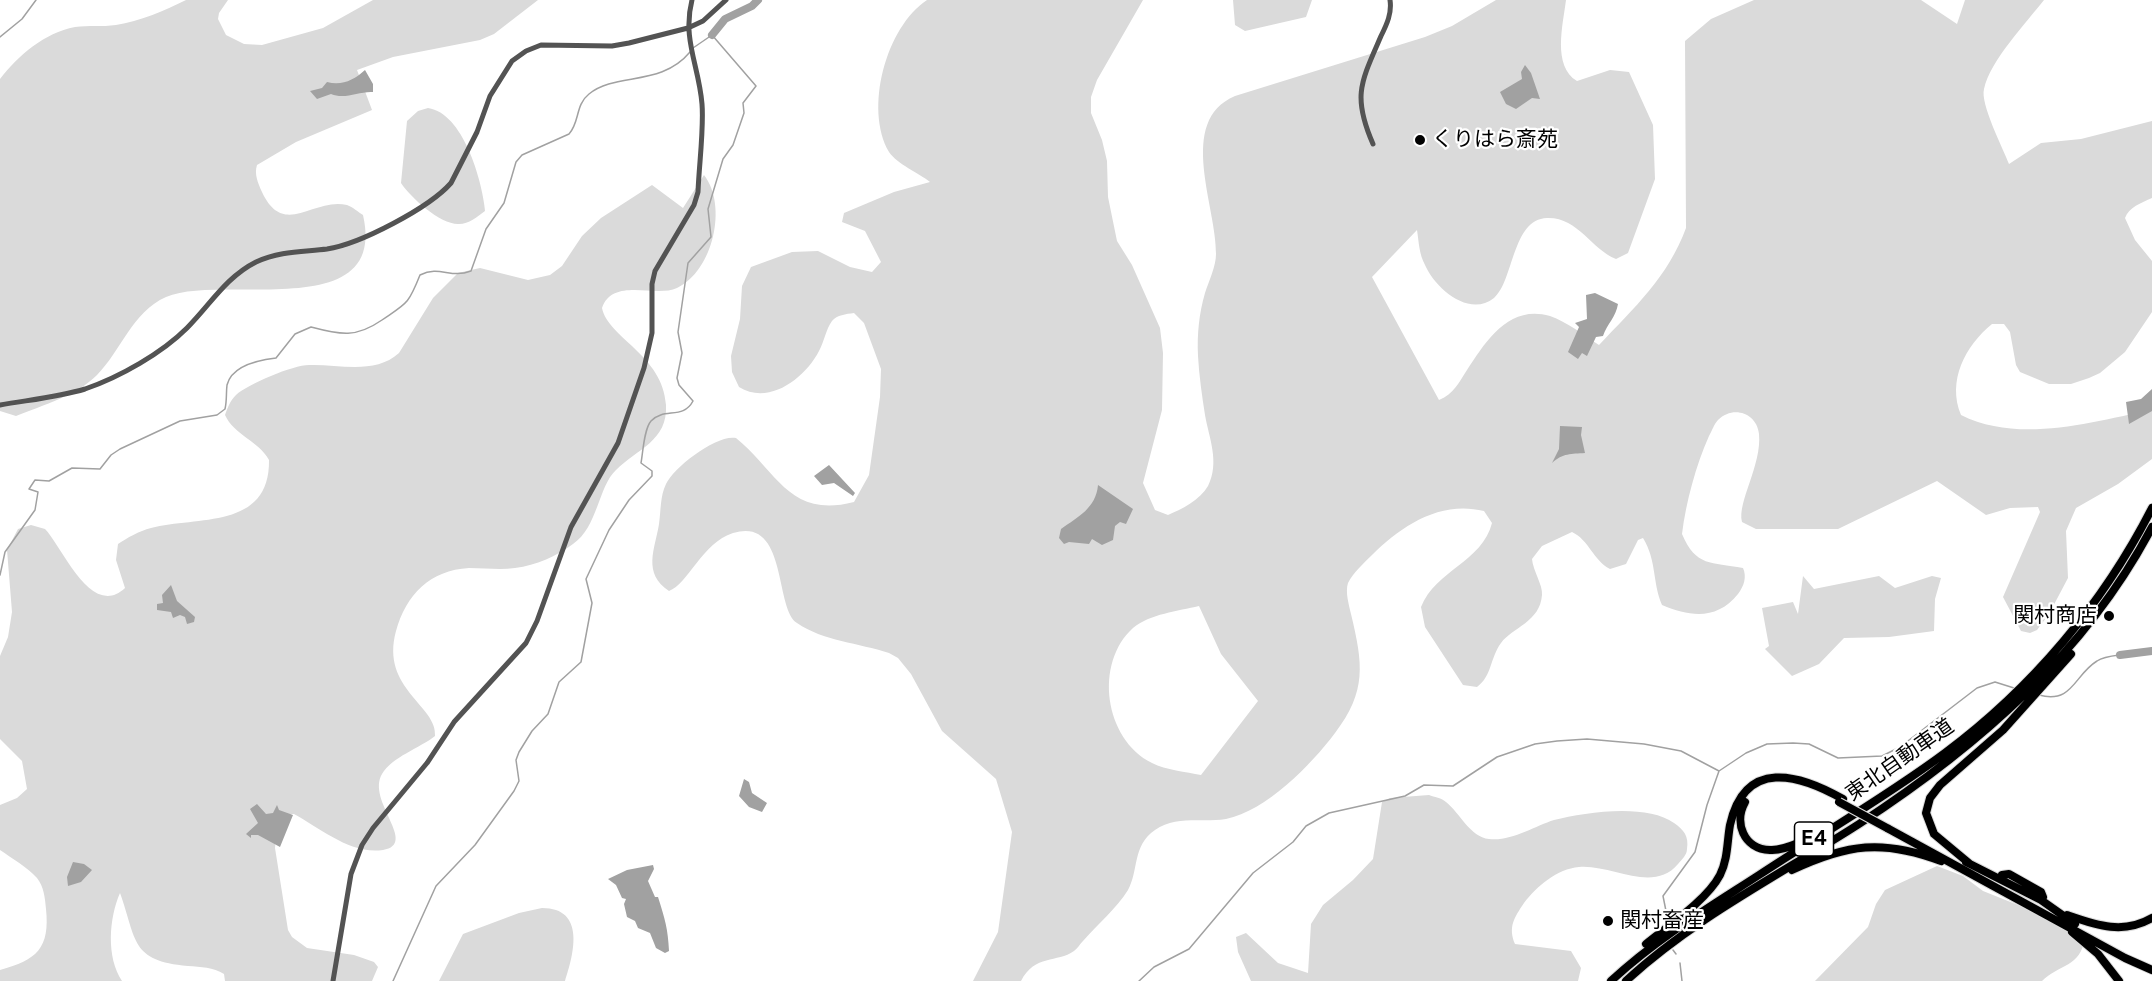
<!DOCTYPE html>
<html>
<head>
<meta charset="utf-8">
<style>
	body { margin:0 }
	canvas { display:block; background:#fff }
</style>
</head>
<body>
<canvas width="2152" height="981"></canvas>
<script>
const context = document.querySelector('canvas').getContext('2d');
context.lineJoin = 'round';
function fill(path, color) {
  context.fillStyle = color;
  context.fill(path, 'evenodd');
}
function strokePath(path, color, width, dash) {
  context.strokeStyle = color;
  context.lineWidth = width;
  context.lineCap = dash ? 'butt' : 'round';
  context.setLineDash(dash || []);
  context.stroke(path);
}
function drawText(font, color, halo, rows, align = 'center') {
  context.font = font + ' "Public Sans","Noto Sans JP",sans-serif';
  context.lineWidth = 4.5;
  context.setLineDash([]);
  context.textBaseline = 'middle';
  context.strokeStyle = halo;
  context.fillStyle = color;
  for (const [text, x, y, turn = 0] of rows) {
    context.save();
    context.translate(x, y);
    context.rotate((+turn || 0) * Math.PI / 180);
    context.textAlign = isNaN(turn) ? turn : align;
    if (halo) context.strokeText(text, 0, 0);
    context.fillText(text, 0, 0);
    context.restore();
  }
}
fill(new Path2D(`
	M 186,0 L 228,0 L 219,13 L 218,19 L 226,35 L 244,44 L 262,45 L 323,28 L 373,0 L 538,0 L 494,34 L 480,40 L 393,57 L 357,70 L 372,110 L 296,142 L 257,165 C 254,174 258,183 262,192 C 284,239 313,197 347,205 C 353,207 358,212 363,215 C 388,325 222,273 166,297 C 132,312 121,351 97,375 C 76,396 43,405 16,416 L 0,411 L 0,79 C 19,55 44,33 75,27 C 89,25 102,27 116,25 C 140,21 164,11 186,0 Z
	M 927,0 L 1143,0 L 1097,80 L 1091,97 L 1091,113 L 1102,140 L 1107,161 L 1108,197 L 1117,241 L 1132,265 L 1160,328 L 1163,353 L 1162,410 L 1143,483 L 1155,510 L 1168,515 C 1182,509 1200,500 1208,486 C 1220,462 1209,438 1205,415 C 1202,396 1199,375 1198,356 C 1197,334 1199,314 1205,293 C 1209,281 1216,266 1216,254 C 1217,207 1176,121 1235,96 L 1425,37 L 1452,26 L 1496,0 L 1566,0 C 1563,25 1552,66 1577,81 L 1610,70 L 1629,72 L 1653,125 L 1655,179 L 1628,253 L 1616,259 C 1591,249 1578,217 1547,218 C 1512,219 1514,281 1494,298 C 1469,318 1435,288 1425,265 C 1419,254 1419,243 1417,230 L 1372,277 L 1439,400 C 1454,394 1459,382 1467,370 C 1486,341 1509,304 1550,316 C 1567,322 1584,335 1599,345 C 1634,308 1668,277 1686,228 L 1685,41 L 1711,19 L 1754,0 L 1921,0 L 1957,24 L 1965,0 L 2044,0 C 2026,23 1990,61 1984,89 C 1980,104 2003,148 2009,164 L 2041,143 L 2081,139 L 2152,121 L 2152,198 C 2141,203 2129,207 2125,218 L 2135,240 L 2152,261 L 2152,312 L 2125,352 L 2100,373 L 2089,378 L 2071,384 L 2049,384 L 2020,372 L 2016,365 L 2010,332 L 2004,324 L 1992,324 C 1965,346 1947,381 1961,415 C 2019,444 2091,422 2152,410 L 2152,459 L 2118,484 L 2076,508 L 2066,531 L 2068,578 L 2049,614 L 2037,630 L 2030,633 L 2021,631 L 2003,597 L 2040,512 L 2038,507 L 2010,508 L 1986,515 L 1937,481 L 1838,529 L 1756,529 L 1742,522 C 1737,502 1762,465 1759,434 C 1757,413 1733,405 1718,420 C 1714,424 1712,431 1709,436 C 1696,465 1686,502 1682,534 C 1696,567 1711,562 1743,568 C 1747,577 1744,586 1738,594 C 1717,620 1691,617 1662,605 C 1652,581 1657,561 1643,538 L 1638,540 L 1626,564 L 1610,569 C 1593,560 1589,540 1572,532 L 1542,546 L 1532,559 C 1533,571 1543,585 1542,595 C 1540,622 1513,627 1501,643 C 1490,658 1492,676 1477,687 L 1463,685 L 1425,627 L 1421,607 C 1436,570 1482,562 1492,523 L 1484,511 C 1440,500 1401,526 1372,555 C 1364,563 1353,573 1348,583 C 1345,592 1349,605 1351,614 C 1363,664 1367,691 1335,733 C 1311,765 1266,811 1226,819 C 1202,823 1176,815 1155,830 C 1132,846 1139,870 1128,890 C 1117,908 1097,925 1083,941 C 1080,944 1077,949 1074,951 C 1057,963 1035,954 1021,981 L 973,981 L 998,932 L 1012,832 L 996,779 L 942,731 L 911,674 L 898,658 L 889,653 C 859,643 823,641 797,623 C 774,607 788,516 733,533 C 702,543 688,584 669,591 C 642,573 655,549 659,524 C 661,511 660,496 666,484 C 674,467 717,434 736,438 C 777,471 789,519 854,502 L 869,475 L 880,397 L 881,369 L 864,323 L 854,313 C 846,314 837,315 832,321 C 826,329 824,342 819,351 C 805,378 769,406 739,387 L 732,372 L 731,356 L 740,319 L 742,286 L 751,267 L 792,252 L 818,251 L 850,267 L 872,272 L 881,262 L 865,231 L 842,222 L 844,213 L 894,192 L 930,182 C 919,173 897,164 889,152 C 864,109 886,27 927,0 ZM 1199,606 L 1221,654 L 1258,701 L 1201,775 C 1186,772 1166,770 1152,763 C 1104,739 1094,663 1133,628 C 1150,614 1178,611 1199,606 Z
	M 1233,0 L 1312,0 L 1306,17 L 1245,31 L 1235,25 Z
	M 428,108 C 463,113 482,180 485,211 C 477,217 469,224 459,224 C 441,225 411,198 401,183 L 407,121 L 418,111 Z
	M 704,175 C 728,206 713,271 677,288 C 655,298 613,277 602,308 C 608,338 663,355 666,405 C 668,441 637,449 616,470 C 598,487 598,527 573,544 C 555,557 537,565 515,568 C 500,570 485,568 469,568 C 430,570 406,595 396,631 C 380,689 438,706 435,736 C 420,748 392,757 382,774 C 366,801 419,844 383,850 C 351,855 320,828 294,814 L 290,814 L 276,837 L 275,848 L 288,930 L 292,937 L 307,948 L 354,955 L 374,962 L 378,967 L 372,981 L 225,981 L 224,974 C 213,967 201,967 188,966 C 130,961 137,940 120,893 C 109,918 106,957 122,981 L 0,981 L 0,970 C 37,960 50,948 46,909 C 45,898 44,887 37,878 C 27,867 13,859 0,850 L 0,805 L 17,798 L 27,789 L 22,761 L 0,739 L 0,656 L 8,637 L 12,612 L 7,550 L 18,529 L 31,525 L 45,529 C 62,546 91,620 125,588 L 116,560 L 118,544 C 127,538 139,531 151,528 C 197,516 270,530 269,460 C 259,441 234,435 225,415 C 228,407 230,401 236,395 C 248,384 293,365 309,365 C 339,364 375,375 399,353 L 433,298 L 458,273 L 480,268 L 528,280 L 550,275 L 562,266 L 582,236 L 601,218 L 652,185 L 683,208 Z
	M 1803,576 L 1814,589 L 1879,576 L 1895,588 L 1932,576 L 1941,578 L 1935,599 L 1934,631 L 1889,637 L 1844,638 L 1819,664 L 1792,676 L 1765,649 L 1769,646 L 1762,608 L 1793,602 L 1798,614 Z
	M 1429,795 C 1434,797 1442,798 1446,802 C 1460,813 1470,837 1489,839 C 1510,842 1535,826 1554,820 C 1585,812 1647,803 1674,823 C 1684,830 1689,836 1687,849 C 1687,855 1682,859 1678,864 C 1653,894 1611,864 1579,867 C 1557,869 1537,886 1524,903 C 1514,918 1508,927 1515,944 L 1571,951 L 1581,968 L 1578,981 L 1251,981 L 1238,952 L 1236,937 L 1246,933 L 1278,963 L 1308,973 L 1311,924 L 1323,905 L 1353,880 L 1373,859 L 1382,802 L 1390,798 Z
	M 1937,866 L 1963,876 L 1983,891 L 2018,905 L 2084,939 C 2082,966 2058,965 2042,981 L 1815,981 L 1868,927 L 1876,904 L 1885,890 Z
	M 542,908 C 586,908 574,954 565,981 L 439,981 L 463,934 L 519,913 Z`), '#dadada');
fill(new Path2D(`
	M 1525,65 L 1531,73 L 1540,99 L 1532,98 L 1516,109 L 1506,104 L 1500,92 L 1522,79 L 1521,72 Z
	M 365,70 L 373,84 L 373,92 C 359,91 345,100 331,94 L 317,99 L 310,91 L 322,88 L 327,82 C 342,86 354,80 365,70 Z
	M 1595,293 L 1618,304 C 1616,317 1607,324 1603,336 L 1596,337 L 1587,356 L 1582,353 L 1578,359 L 1568,352 L 1579,327 L 1575,323 L 1587,319 L 1586,295 Z
	M 2152,389 L 2152,411 L 2129,424 L 2126,402 L 2141,399 Z
	M 1560,426 L 1582,427 L 1581,435 L 1585,453 C 1571,454 1563,453 1552,463 L 1559,449 Z
	M 829,465 L 855,493 L 853,496 L 834,483 L 822,485 L 814,476 Z
	M 1098,485 L 1133,509 L 1126,524 L 1120,522 L 1115,526 L 1113,540 L 1102,545 L 1092,539 L 1089,544 L 1069,542 L 1064,544 L 1059,538 L 1061,529 C 1078,517 1096,508 1098,485 Z
	M 171,585 L 177,601 L 195,617 L 194,622 L 187,624 L 185,617 L 180,615 L 173,618 L 171,612 L 157,610 L 157,604 L 163,603 L 162,595 Z
	M 744,779 L 749,782 L 752,793 L 767,803 L 762,812 L 749,807 L 739,796 Z
	M 257,804 L 266,814 L 273,813 L 277,805 L 279,810 L 293,815 L 280,847 L 258,835 L 251,835 L 251,838 L 246,834 L 258,823 L 250,809 Z
	M 73,862 L 84,864 L 92,870 L 81,882 L 68,886 L 67,877 Z
	M 653,865 L 654,869 L 648,881 L 655,897 L 658,897 C 665,919 668,929 669,951 L 665,953 L 656,948 L 650,933 L 638,928 L 635,921 L 627,917 L 624,904 L 626,899 L 622,898 L 616,885 L 608,879 L 627,870 Z`), '#a1a1a1');
strokePath(new Path2D(`
	M 0,37 L 22,19 L 36,0
	M 0,575 L 5,552 L 35,510 L 38,492 L 29,489 L 35,480 L 49,481 L 72,468 L 100,469 L 111,455 L 120,449 L 180,421 L 217,415 L 225,409 C 227,401 226,393 227,385 C 232,365 259,360 276,358 L 295,334 L 311,327 C 341,335 356,338 382,320 C 407,303 408,305 420,275 C 440,265 450,279 471,271 L 486,229 L 504,203 L 516,162 L 522,155 L 569,134 C 580,122 575,105 589,94 C 616,72 661,87 690,52
	M 2039,695 C 2073,704 2074,675 2097,661 C 2103,657 2112,656 2120,655
	M 1668,921 L 1663,896 L 1695,852 L 1707,805 L 1719,771 L 1746,753 L 1767,744 L 1793,743 L 1809,744 L 1838,758 L 1882,756 L 1900,747 L 1977,688 L 1995,682 L 2014,688
	M 1673,950 L 1676,954
	M 1680,963 L 1682,981
	M 393,981 L 436,886 L 475,845 L 514,791 L 519,781 L 516,760 L 519,752 L 532,731 L 548,714 L 559,682 L 581,662 L 592,603 L 586,579 L 609,530 L 629,500 L 652,476 L 652,471 L 641,463 C 643,452 644,429 651,421 C 664,407 683,420 693,401 L 679,385 L 677,378 L 682,353 L 678,332 L 688,263 L 711,237 L 708,209 L 723,159 L 733,145 L 744,113 L 743,103 L 756,86 L 712,35 L 693,48
	M 1139,981 L 1154,967 L 1189,949 L 1253,873 L 1293,842 L 1306,826 L 1329,813 L 1405,796 L 1424,785 L 1453,786 L 1497,757 L 1535,744 L 1557,741 L 1587,739 L 1644,744 L 1681,751 L 1719,771`), '#a1a1a1', 1.5);
strokePath(new Path2D(`
	M 712,35 L 725,19 L 752,6 L 758,0
	M 2120,655 L 2152,651`), '#a1a1a1', 8);
const highway = new Path2D(`
	M 1745,802 C 1734,822 1743,849 1770,850 C 1782,851 1795,844 1806,840
	M 1887,828 L 2125,958 L 2152,970
	M 1966,862 L 2041,900 L 2075,924
	M 1970,864 L 1934,834 L 1926,813 L 1930,798 L 1940,785 L 2003,730 L 2071,654
	M 1792,870 C 1847,844 1883,839 1941,861
	M 2002,875 L 2009,874 L 2041,892 L 2043,897
	M 2067,915 C 2096,925 2123,935 2152,918
	M 2072,932 L 2098,954 L 2119,981
	M 1646,944 C 1668,926 1707,900 1720,875 C 1728,859 1727,842 1730,825 C 1745,758 1799,774 1843,799
	M 1611,981 C 1656,939 1708,908 1759,875 C 1821,834 1886,797 1945,753 C 2032,688 2103,604 2152,508
	M 1626,981 C 1692,919 1783,873 1859,824 C 1977,747 2086,653 2152,527`);
strokePath(highway, '#dbdbdb', 10);
strokePath(new Path2D(`
	M 1373,144 C 1352,96 1361,82 1381,36 C 1387,24 1392,13 1390,0
	M 0,405 C 28,400 59,397 85,389 C 120,377 162,353 187,328 C 210,305 226,277 256,262 C 280,251 302,252 327,249 C 360,244 429,208 451,183 L 477,132 L 490,96 L 512,61 L 526,51 L 541,45 L 612,46 L 629,43 L 688,28 L 703,21 L 726,0
	M 333,981 L 351,874 L 362,845 L 373,828 L 427,763 L 454,722 L 526,643 L 537,621 L 571,527 L 618,443 L 644,368 L 652,333 L 652,284 L 655,271 L 694,205 L 698,192 C 699,165 704,129 702,104 C 699,66 682,39 692,0`), '#535353', 5);
strokePath(highway, '#000', 8);
const highwayBridge = new Path2D(`
	M 1839,802 L 1887,828`);
strokePath(highwayBridge, '#dbdbdb', 10, []);
strokePath(highwayBridge, '#000', 8);
for (const [x, y, r, color] of [
	[1420,140,6,"#000"],
	[2109,616,6,"#000"],
	[1608,921,6,"#000"]
]) {
  const dot = new Path2D();
  dot.arc(x, y, r, 0, 2 * Math.PI);
  context.fillStyle = color;
  context.fill(dot);
  strokePath(dot, '#fff', 2);
}
for (const [x, y, w] of [
	[1814,839,39]
]) {
  const box = new Path2D();
  box.roundRect(x - w / 2, y - 17, w, 34, 4.5);
  context.fillStyle = '#fff';
  context.fill(box);
  strokePath(box, '#000', 1.5);
}
drawText('bold 20px', '#000', null, [
	["E4",1814,839]
]);
drawText('21px', '#000', '#fff', [
	["くりはら斎苑",1432,140],
	["関村商店",2097,616,"right"],
	["関村畜産",1620,921]
], 'left');
drawText('21px', '#000', '#fff', [
	["東北自動車道",1900,760,-35]
]);
</script>
</body>
</html>
